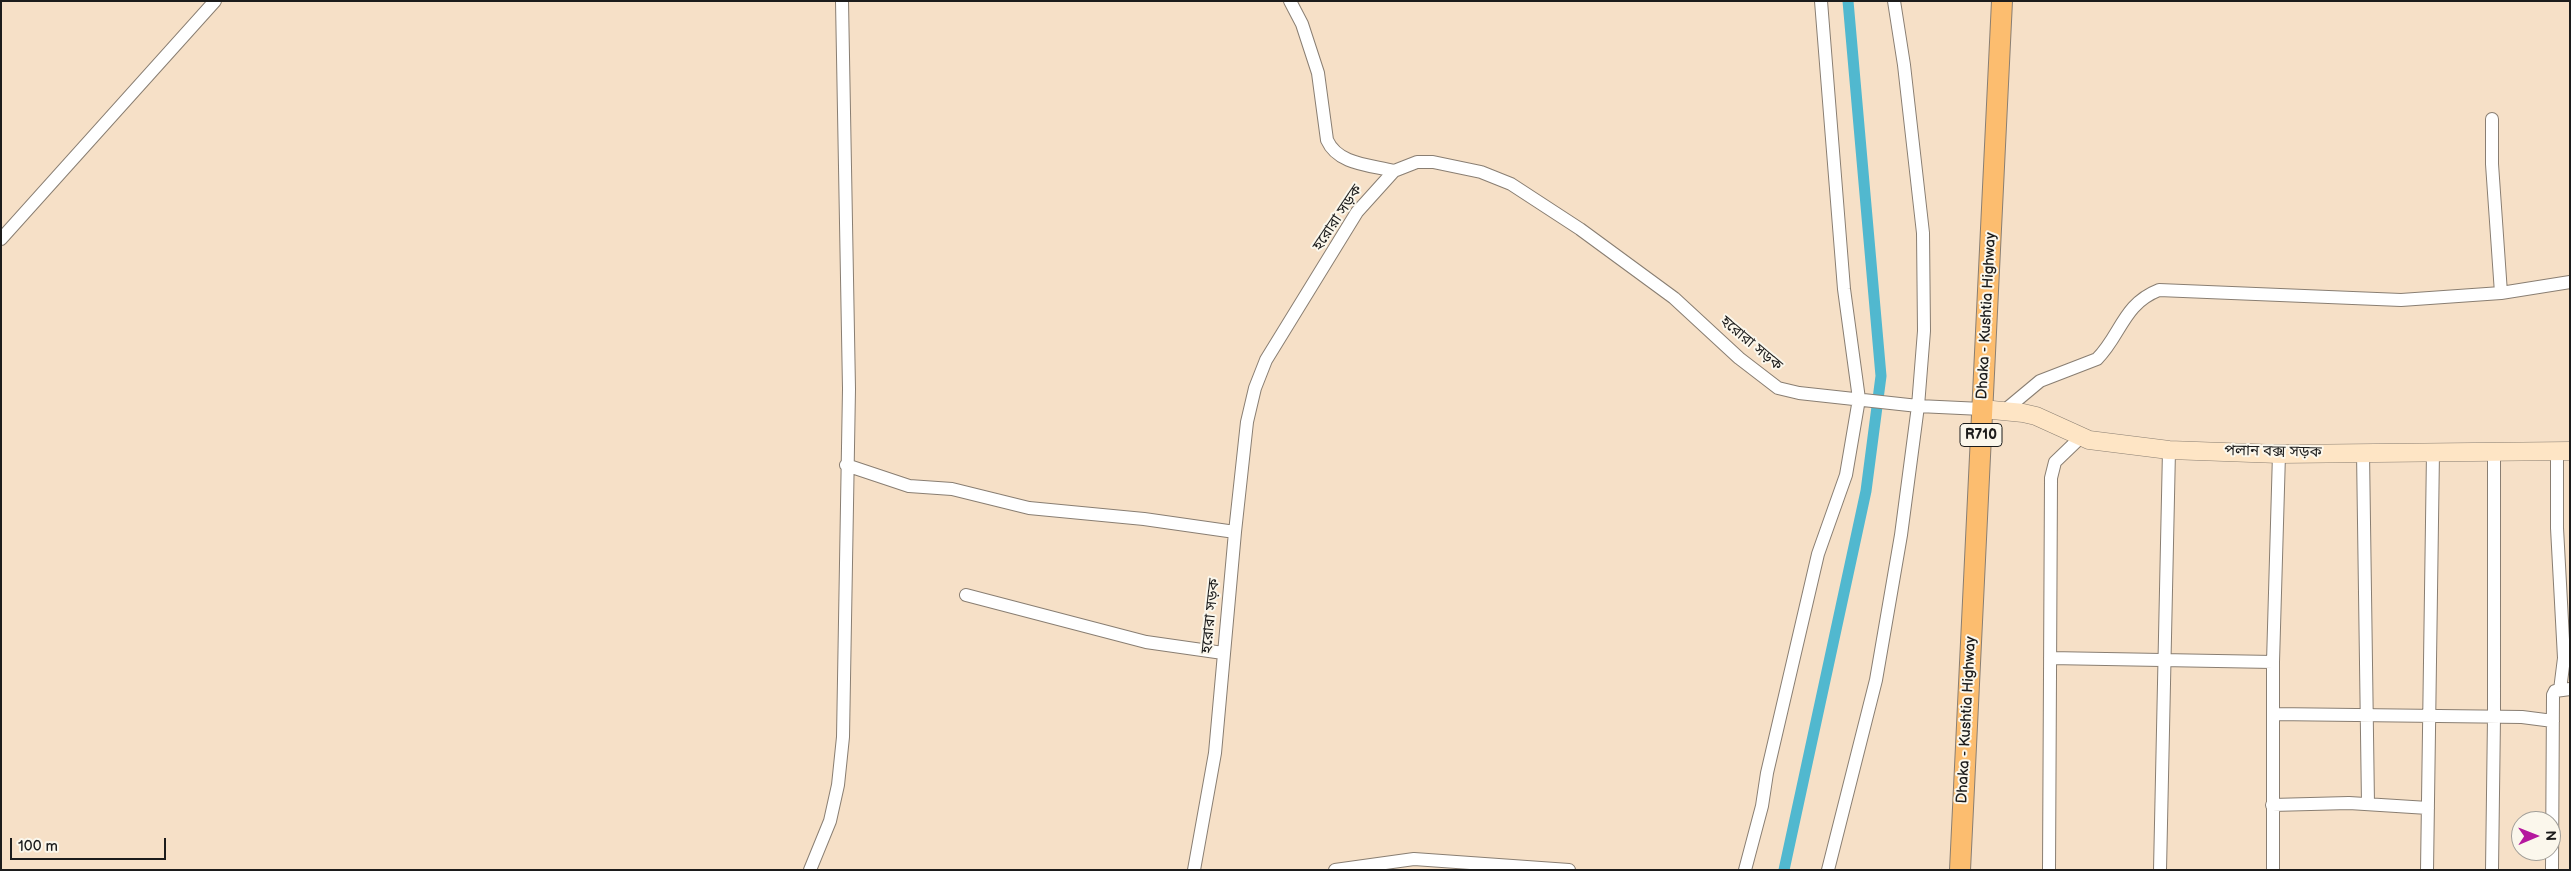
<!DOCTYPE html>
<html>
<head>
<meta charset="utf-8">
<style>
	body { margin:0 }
	#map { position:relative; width:2571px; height:871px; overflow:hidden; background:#f6e0c7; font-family:"Balsamiq Sans",sans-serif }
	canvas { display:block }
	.frame { position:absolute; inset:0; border:2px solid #1c1c1c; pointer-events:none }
	.north { position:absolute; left:2511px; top:811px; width:50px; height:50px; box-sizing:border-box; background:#fbf7ec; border:1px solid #a29f99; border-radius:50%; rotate:89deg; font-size:14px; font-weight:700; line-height:20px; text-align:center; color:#1c1c1c }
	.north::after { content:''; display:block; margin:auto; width:18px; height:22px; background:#b5179e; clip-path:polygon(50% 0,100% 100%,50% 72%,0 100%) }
	.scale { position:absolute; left:10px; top:838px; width:156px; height:22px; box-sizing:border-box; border:2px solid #1c1c1c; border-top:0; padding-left:6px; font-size:15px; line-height:18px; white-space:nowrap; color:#1c1c1c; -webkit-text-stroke:4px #fbf7ec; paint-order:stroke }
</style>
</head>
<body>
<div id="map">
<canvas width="2571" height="871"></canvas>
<div class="frame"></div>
<div class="north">N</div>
<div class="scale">100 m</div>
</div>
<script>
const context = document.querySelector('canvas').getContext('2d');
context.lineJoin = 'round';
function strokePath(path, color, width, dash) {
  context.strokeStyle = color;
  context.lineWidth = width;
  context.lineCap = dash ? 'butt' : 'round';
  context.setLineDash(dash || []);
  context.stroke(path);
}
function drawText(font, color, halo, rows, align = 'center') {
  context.font = font + ' "Balsamiq Sans","Noto Sans Bengali",sans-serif';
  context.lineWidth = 4;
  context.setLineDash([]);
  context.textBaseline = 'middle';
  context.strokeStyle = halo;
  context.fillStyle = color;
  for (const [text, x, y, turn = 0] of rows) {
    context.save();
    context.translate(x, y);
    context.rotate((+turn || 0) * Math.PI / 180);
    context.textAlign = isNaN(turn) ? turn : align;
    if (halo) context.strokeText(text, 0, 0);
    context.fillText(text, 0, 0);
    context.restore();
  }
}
strokePath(new Path2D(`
	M 1784,870 L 1866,491 L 1881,376 L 1848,1`), '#51b8cf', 11);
const minor = new Path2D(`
	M 1290,1 L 1302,24 L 1318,73 L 1327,140 C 1338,165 1371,165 1394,171
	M 2492,119 L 2492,164 L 2501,293
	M 1,239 L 215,1
	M 2004,411 L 2040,381 L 2097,359 C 2121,335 2123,304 2159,290 L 2401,300 L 2501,293 L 2570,282
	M 2557,451 L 2557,528 L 2564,658 L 2560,690
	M 2363,452 L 2368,804
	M 846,465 L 909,486 L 952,489 L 1029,508 L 1144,519 L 1235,532
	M 966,595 L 1146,642 L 1223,653
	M 2050,658 L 2273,662
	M 2273,714 L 2522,717 L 2553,721
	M 2272,805 L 2349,803 L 2428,808
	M 810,870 L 830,821 L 838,785 L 843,737 L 849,389 L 842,1
	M 1194,870 L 1215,753 L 1235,532 L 1247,422 L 1255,388 L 1266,360 L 1357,212 L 1394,171 L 1417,162 L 1433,162 L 1481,172 L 1511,184 L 1580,229 L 1674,298 L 1739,358 L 1778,388 L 1799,393 L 1918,406 L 1982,409
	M 1335,870 L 1414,859 L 1569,870
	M 1745,870 L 1762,806 L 1767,773 L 1818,554 L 1846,475 L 1859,399 L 1844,289 L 1821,1
	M 1828,870 L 1876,680 L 1901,535 L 1918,406 L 1924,331 L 1923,233 L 1904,65 L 1894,1
	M 2049,870 L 2051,478 L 2055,462 L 2080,438
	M 2160,870 L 2169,450
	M 2273,870 L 2273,662 L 2279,454
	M 2427,870 L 2433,452
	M 2492,870 L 2494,717 L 2494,452
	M 2552,870 L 2553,695 L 2555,691 L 2570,689`);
const secondary = new Path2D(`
	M 1982,409 L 2023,413 L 2036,416 L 2089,440 L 2169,450 L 2279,454 L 2570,451`);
const primary = new Path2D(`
	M 1960,870 L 2002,1`);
strokePath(minor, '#897e72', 14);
strokePath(secondary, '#897e72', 19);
strokePath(primary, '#897e72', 22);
strokePath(minor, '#fff', 12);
strokePath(secondary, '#fee5c5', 18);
strokePath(primary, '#fcbd6f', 20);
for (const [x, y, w] of [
	[1981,435,42]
]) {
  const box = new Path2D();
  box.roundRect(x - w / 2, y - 11.5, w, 23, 4);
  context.fillStyle = '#fbf7ec';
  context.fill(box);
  strokePath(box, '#1c1c1c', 1);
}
drawText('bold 14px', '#1c1c1c', null, [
	["R710",1981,435]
]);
drawText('15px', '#1c1c1c', '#fbf7ec', [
	["হরোরা সড়ক",1338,218,-56],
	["Dhaka - Kushtia Highway",1987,316,-87],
	["হরোরা সড়ক",1751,344,40],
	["পলান বক্স সড়ক",2273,452,1],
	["হরোরা সড়ক",1211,616,-84],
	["Dhaka - Kushtia Highway",1967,720,-87]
]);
</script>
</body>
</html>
